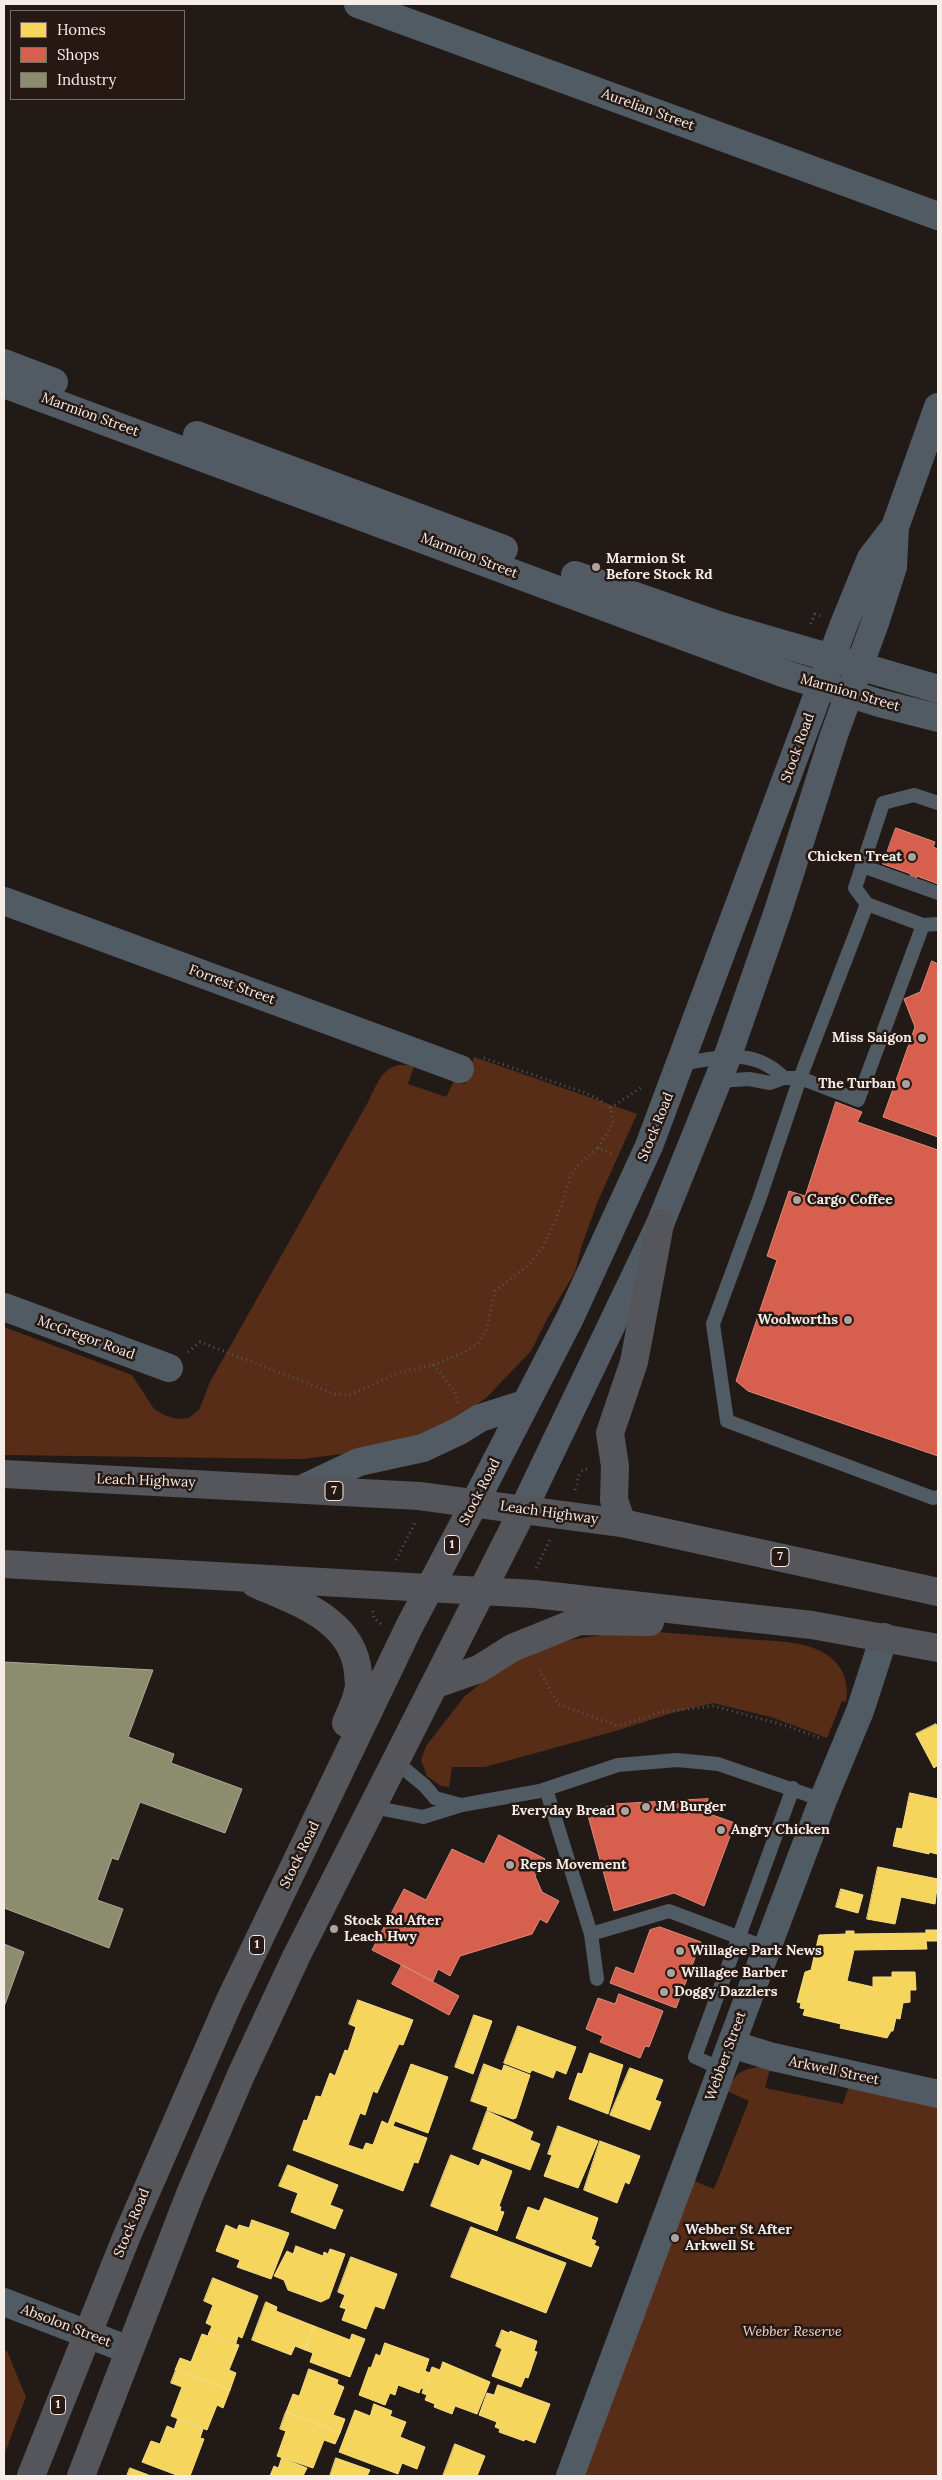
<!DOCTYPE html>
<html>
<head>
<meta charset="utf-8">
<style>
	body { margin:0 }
	#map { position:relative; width:942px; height:2480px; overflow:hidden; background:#221a17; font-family:Lora,serif }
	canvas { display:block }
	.frame { position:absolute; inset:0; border:5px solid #f6ece8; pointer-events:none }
	.legend { position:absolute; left:10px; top:10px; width:175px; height:90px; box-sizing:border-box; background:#261913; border:1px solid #796d68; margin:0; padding:6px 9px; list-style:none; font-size:15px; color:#f6ece8 }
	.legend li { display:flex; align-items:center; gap:10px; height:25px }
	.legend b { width:25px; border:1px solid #796d68 }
</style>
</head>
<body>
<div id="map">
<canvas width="942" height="2480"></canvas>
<div class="frame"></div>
<ul class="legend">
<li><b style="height:14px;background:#f6d55c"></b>Homes</li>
<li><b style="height:14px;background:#d6604d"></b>Shops</li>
<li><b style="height:14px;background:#8c8c6e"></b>Industry</li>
</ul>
</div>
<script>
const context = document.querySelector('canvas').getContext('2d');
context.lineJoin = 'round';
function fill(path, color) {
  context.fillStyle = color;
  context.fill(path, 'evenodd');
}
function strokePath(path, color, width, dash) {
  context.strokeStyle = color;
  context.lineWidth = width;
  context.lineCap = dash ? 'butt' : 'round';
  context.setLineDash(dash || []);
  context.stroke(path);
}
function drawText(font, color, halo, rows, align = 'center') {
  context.font = font + ' Lora,serif';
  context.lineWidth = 5;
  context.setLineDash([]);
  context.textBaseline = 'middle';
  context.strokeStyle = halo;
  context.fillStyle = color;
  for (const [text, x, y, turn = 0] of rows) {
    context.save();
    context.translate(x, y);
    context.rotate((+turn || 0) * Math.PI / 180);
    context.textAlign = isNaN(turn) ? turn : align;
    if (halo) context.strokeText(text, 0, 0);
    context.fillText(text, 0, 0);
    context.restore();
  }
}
fill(new Path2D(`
	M 474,1057 L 637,1114 L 597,1203 L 581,1248 L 575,1272 L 547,1319 L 531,1351 L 486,1398 L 438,1431 L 396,1447 L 303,1459 L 4,1455 L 4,1327 L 132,1375 L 154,1409 L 164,1415 L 177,1419 L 189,1418 L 199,1410 L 210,1382 L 368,1102 C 378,1081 387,1057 414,1067 L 408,1084 L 446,1097 L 454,1081 L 465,1084 Z
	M 633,1630 C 670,1633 707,1636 744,1639 C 768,1641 799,1640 820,1651 C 841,1661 850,1680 846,1702 L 842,1701 L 827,1738 L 771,1717 L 713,1703 L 672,1713 L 619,1730 L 485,1767 L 452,1767 L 449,1787 L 441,1786 L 427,1776 L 421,1760 L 426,1746 L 464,1697 L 498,1669 L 550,1643 Z
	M 759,2067 L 770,2069 L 765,2088 L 843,2104 L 849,2086 L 938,2105 L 938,2476 L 584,2476 L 694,2181 L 714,2189 L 749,2101 L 727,2091 C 735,2074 739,2070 759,2067 Z
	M 4,2350 L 7,2351 L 26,2397 L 4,2455 Z`), '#582d17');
const homes = new Path2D(`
	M 936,1724 L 938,1729 L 938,1765 L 934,1768 L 916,1734 Z
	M 910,1793 L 938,1799 L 937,1854 L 929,1852 L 929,1854 L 893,1846 L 897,1828 L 902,1829 Z
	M 878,1867 L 938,1879 L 935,1904 L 901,1897 L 895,1924 L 867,1919 Z
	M 841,1889 L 863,1895 L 858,1913 L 836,1907 Z
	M 926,1930 L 938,1930 L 938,1941 L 926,1941 L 927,1949 L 854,1950 L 847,1981 L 873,1987 L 873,1977 L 892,1977 L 892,1972 L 915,1972 L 916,1990 L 910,1990 L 910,2002 L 903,2003 L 900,2019 L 896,2018 L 893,2031 L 891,2031 L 887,2038 L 840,2028 L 841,2024 L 803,2015 L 805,2009 L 800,2008 L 801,2003 L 797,2002 L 805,1972 L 811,1970 L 819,1935 L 846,1934 L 846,1931 L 854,1931 L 854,1934 L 926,1933 Z
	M 358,2000 L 413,2020 L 403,2045 L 399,2044 L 377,2093 L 373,2091 L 365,2115 L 360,2113 L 348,2145 L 363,2150 L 366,2143 L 373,2145 L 382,2121 L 388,2124 L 411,2064 L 448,2077 L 428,2133 L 395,2121 L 393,2126 L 427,2138 L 418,2163 L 414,2162 L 403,2191 L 293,2150 L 304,2120 L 307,2121 L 316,2096 L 321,2097 L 330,2073 L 335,2076 L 345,2050 L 348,2051 L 356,2027 L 349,2024 Z
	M 474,2015 L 492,2021 L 473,2074 L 455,2067 Z
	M 518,2026 L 576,2047 L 566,2074 L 556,2070 L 553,2078 L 532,2070 L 530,2073 L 504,2063 Z
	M 590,2053 L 623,2065 L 608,2114 L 569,2099 L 578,2073 L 582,2074 Z
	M 484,2064 L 502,2071 L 504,2065 L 530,2075 L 516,2118 L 513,2119 L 487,2110 L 488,2107 L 471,2101 Z
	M 630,2068 L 663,2080 L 655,2100 L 661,2102 L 650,2130 L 610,2115 Z
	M 487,2111 L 533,2132 L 530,2140 L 540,2144 L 530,2170 L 473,2149 Z
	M 558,2126 L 598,2141 L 578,2188 L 544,2176 L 552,2155 L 548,2154 Z
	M 600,2141 L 640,2156 L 629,2184 L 625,2182 L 617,2203 L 584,2190 Z
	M 451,2155 L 479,2166 L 482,2159 L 512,2171 L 499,2206 L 501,2207 L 500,2211 L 504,2212 L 497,2231 L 431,2206 Z
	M 288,2165 L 338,2185 L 330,2205 L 343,2210 L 335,2229 L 291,2212 L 298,2193 L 279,2186 Z
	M 545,2198 L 598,2218 L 591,2239 L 596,2241 L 594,2245 L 599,2247 L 591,2267 L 516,2238 L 528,2207 L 539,2211 Z
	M 252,2220 L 289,2233 L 271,2279 L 237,2267 L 240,2260 L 216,2251 L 226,2225 L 237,2230 L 239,2225 L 249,2228 Z
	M 471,2227 L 566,2263 L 546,2313 L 451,2277 Z
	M 296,2246 L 323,2256 L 324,2252 L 328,2254 L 330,2249 L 345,2254 L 329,2298 L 321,2302 L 288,2290 L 284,2280 L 274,2276 L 287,2251 L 293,2254 Z
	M 351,2257 L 397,2274 L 384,2309 L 375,2306 L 366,2329 L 342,2320 L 346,2309 L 340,2307 L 345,2295 L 338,2292 Z
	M 213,2278 L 258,2296 L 242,2338 L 238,2336 L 236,2343 L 209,2333 L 212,2326 L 206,2323 L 213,2305 L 204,2301 Z
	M 266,2302 L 277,2307 L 276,2311 L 314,2326 L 305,2350 L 295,2346 L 291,2355 L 252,2340 Z
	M 314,2326 L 350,2340 L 352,2334 L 365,2339 L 350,2377 L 310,2362 L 313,2353 L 305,2350 Z
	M 502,2330 L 509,2333 L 510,2331 L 537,2341 L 534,2351 L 537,2352 L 528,2378 L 525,2377 L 521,2387 L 492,2376 L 502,2349 L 496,2346 Z
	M 209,2333 L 239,2345 L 229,2370 L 236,2373 L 230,2390 L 175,2370 L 180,2358 L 191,2362 L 202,2334 L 208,2336 Z
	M 385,2343 L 429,2359 L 425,2371 L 430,2373 L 423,2389 L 421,2388 L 419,2393 L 398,2385 L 395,2395 L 390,2393 L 385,2405 L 359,2395 L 369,2367 L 371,2368 L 376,2354 L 380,2356 Z
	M 443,2362 L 490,2382 L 477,2414 L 455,2406 L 452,2414 L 434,2407 L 435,2404 L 425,2400 L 427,2395 L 422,2393 L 432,2367 L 440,2370 Z
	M 309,2369 L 338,2380 L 337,2384 L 344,2387 L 333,2415 L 345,2419 L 340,2433 L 286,2412 L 293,2394 L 299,2396 Z
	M 176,2370 L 230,2390 L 223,2408 L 217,2405 L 207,2430 L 171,2416 L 182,2387 L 171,2383 Z
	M 498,2385 L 550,2404 L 535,2443 L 525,2439 L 524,2441 L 499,2432 L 500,2429 L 495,2427 L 497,2422 L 479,2415 L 487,2393 L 494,2395 Z
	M 374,2404 L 392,2411 L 390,2416 L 406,2422 L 400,2437 L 425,2447 L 417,2469 L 402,2463 L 398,2474 L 339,2452 L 355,2410 L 370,2416 Z
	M 286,2412 L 340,2433 L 335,2444 L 324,2440 L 313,2468 L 277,2456 L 286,2431 L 280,2429 Z
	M 178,2419 L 203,2429 L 200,2438 L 204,2439 L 190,2476 L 179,2476 L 142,2462 L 151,2441 L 160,2444 L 167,2426 L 174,2429 Z
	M 455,2444 L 485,2456 L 477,2476 L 443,2476 Z
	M 282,2458 L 307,2468 L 303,2476 L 270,2476 L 274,2466 L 278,2468 Z
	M 336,2458 L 370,2470 L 367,2476 L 330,2476 Z
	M 130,2468 L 151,2476 L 127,2476 Z`);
fill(homes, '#f6d55c');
strokePath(homes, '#f6dc86', 1);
const shops = new Path2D(`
	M 896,828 L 935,842 L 933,847 L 938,849 L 938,884 L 917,876 L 914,886 L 907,883 L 911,874 L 883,864 Z
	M 932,961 L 938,964 L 938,1137 L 883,1117 L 915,1027 L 904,999 L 920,992 Z
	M 836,1102 L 862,1112 L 857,1122 L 938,1150 L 938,1456 L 748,1391 L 736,1381 L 777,1260 L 767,1256 L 789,1191 L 805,1196 Z
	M 708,1799 L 704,1812 L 735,1823 L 704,1906 L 674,1893 L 614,1911 L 587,1812 L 615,1804 Z
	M 499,1835 L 545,1859 L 535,1876 L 542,1892 L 559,1901 L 547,1923 L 540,1919 L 532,1934 L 460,1956 L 450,1976 L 438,1969 L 433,1981 L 372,1950 L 404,1889 L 426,1900 L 452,1849 L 484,1864 Z
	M 660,1927 L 701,1942 L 676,2008 L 610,1983 L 616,1967 L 634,1974 L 650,1930 Z
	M 402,1965 L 459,1996 L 449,2015 L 392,1984 Z
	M 619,1994 L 663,2011 L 649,2047 L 645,2046 L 640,2058 L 600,2042 L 603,2036 L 586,2029 L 598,1998 L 615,2004 Z`);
fill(shops, '#d6604d');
strokePath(shops, '#e08a7c', 1);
const industry = new Path2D(`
	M 4,1662 L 153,1670 L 128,1737 L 174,1754 L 171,1763 L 242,1789 L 225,1833 L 140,1802 L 118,1860 L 112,1858 L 97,1900 L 123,1909 L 109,1948 L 4,1908 Z
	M 4,1944 L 24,1952 L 4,2007 Z`);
fill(industry, '#8c8c6e');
strokePath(industry, '#aca993', 1);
strokePath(new Path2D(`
	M 811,624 L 815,614 L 820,616
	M 484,1058 L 586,1093 L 600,1100 L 610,1108
	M 598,1148 L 613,1123 L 610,1108 L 642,1087
	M 188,1352 L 200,1342 L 335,1394 L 350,1395 L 400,1372 L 434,1365
	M 458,1403 L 454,1390 L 434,1365 L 465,1352 L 478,1343 L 486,1330 L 495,1291 L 528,1265 L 543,1247 L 562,1205 L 570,1177 L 579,1164 L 598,1148 L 615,1155
	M 575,1490 C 580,1478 575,1471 590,1468
	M 396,1560 L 416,1521
	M 536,1568 L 550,1540
	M 373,1611 L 374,1618 L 381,1624
	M 539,1670 L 558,1704 L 618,1726 L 662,1712 L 714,1706 L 787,1726 L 820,1738`), '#53575c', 3, [1, 4]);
strokePath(new Path2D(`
	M 938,803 L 914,795 L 883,803 L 855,888 L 867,904 L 800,1078 L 760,1197 L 713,1324 L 727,1421 L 933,1498 L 938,1497
	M 862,866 L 938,893
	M 923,925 L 938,924
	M 681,1064 C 721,1057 753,1047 784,1078
	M 718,1081 L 749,1079 L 770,1083 L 784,1078 L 800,1078 L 858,1100 L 923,925 L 867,904
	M 396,1762 L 425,1786 L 435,1798 L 461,1805
	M 546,1789 L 591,1934 L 669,1911 L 767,1948
	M 373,1807 L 423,1817 L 462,1805 L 540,1791 L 618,1765 L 677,1760 L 718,1764 L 823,1800
	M 591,1934 L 597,1979
	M 721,2069 L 695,2057 L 793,1788`), '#515b64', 14);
strokePath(new Path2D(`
	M 358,4 L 938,216
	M 4,901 L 460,1069
	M 4,1307 L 169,1368
	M 731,2044 L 773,2057 L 938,2094
	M 4,2302 L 129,2350
	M 570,2476 L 767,1948 L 823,1800 L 860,1711 L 884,1637`), '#515b64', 28);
strokePath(new Path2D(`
	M 4,363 L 54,382
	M 4,384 L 782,673 L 879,703 L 938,718
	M 197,435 L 504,549
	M 575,575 L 721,626 L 938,689
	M 302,1489 L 359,1462 L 423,1448 L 459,1431 L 480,1418 L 524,1404
	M 475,1502 L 570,1318 L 649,1146 L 844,624 L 871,558 L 895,527
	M 523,1510 L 660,1224 L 728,1055 L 778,911 L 834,735 L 875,623 L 893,567 L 895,527 L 938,407`), '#525b63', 28);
strokePath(new Path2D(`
	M 4,1474 L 419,1496 L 622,1523 L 938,1592
	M 622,1523 L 614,1500 L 615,1466 L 610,1433 L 634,1362 L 660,1224
	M 4,1564 L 534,1594 L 812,1625 L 938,1648
	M 254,1583 C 297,1603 352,1618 358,1672 C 358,1678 360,1686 358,1691 C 356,1702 350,1713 346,1723
	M 436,1684 L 479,1669 L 512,1648 L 579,1621 L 650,1622
	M 31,2476 L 126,2238 L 229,2002 L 409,1627 L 475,1502
	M 81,2476 L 190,2194 L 241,2075 L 296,1957 L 523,1510`), '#55565b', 28);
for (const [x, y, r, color] of [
	[596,567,5,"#aca29f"],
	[912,857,5,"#aca29f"],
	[922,1038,5,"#aca29f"],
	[906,1084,5,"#aca29f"],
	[797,1200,5,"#aca29f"],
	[848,1320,5,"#aca29f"],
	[646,1807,5,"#aca29f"],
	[625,1811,5,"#aca29f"],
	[721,1830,5,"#aca29f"],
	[510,1865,5,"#aca29f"],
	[334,1929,5,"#aca29f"],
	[680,1951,5,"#aca29f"],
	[671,1973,5,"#aca29f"],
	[664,1992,5,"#aca29f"],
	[675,2238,5,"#aca29f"]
]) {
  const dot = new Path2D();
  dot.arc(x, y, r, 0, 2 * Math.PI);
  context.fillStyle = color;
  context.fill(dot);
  strokePath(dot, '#261913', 2);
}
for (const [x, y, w] of [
	[334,1491,18],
	[452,1545,15],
	[780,1557,18],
	[257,1945,15],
	[58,2405,15]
]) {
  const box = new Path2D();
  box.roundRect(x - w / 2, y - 9.5, w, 19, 4);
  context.fillStyle = '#261913';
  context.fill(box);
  strokePath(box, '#f6ece8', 1);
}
drawText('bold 12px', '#f6ece8', null, [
	["7",334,1491],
	["1",452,1545],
	["7",780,1557],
	["1",257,1945],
	["1",58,2405]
]);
drawText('14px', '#f6ece8', '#261913', [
	["Aurelian Street",648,110,20],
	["Marmion Street",90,415,20],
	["Marmion Street",469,556,21],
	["Marmion Street",850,693,16],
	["Stock Road",798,748,-70],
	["Forrest Street",232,985,20],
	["Stock Road",656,1127,-68],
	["McGregor Road",86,1338,20],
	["Leach Highway",146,1481,2],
	["Stock Road",480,1492,-63],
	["Leach Highway",549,1513,8],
	["Stock Road",300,1855,-64],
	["Webber Street",726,2056,-70],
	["Arkwell Street",834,2071,12],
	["Stock Road",132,2223,-68],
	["Absolon Street",66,2326,21]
]);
drawText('bold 14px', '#f6ece8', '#261913', [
	["Marmion St",606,559],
	["Before Stock Rd",606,575],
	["Chicken Treat",902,857,"right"],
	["Miss Saigon",912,1038,"right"],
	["The Turban",896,1084,"right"],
	["Cargo Coffee",807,1200],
	["Woolworths",838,1320,"right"],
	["JM Burger",656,1807],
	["Everyday Bread",615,1811,"right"],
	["Angry Chicken",731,1830],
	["Reps Movement",520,1865],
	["Stock Rd After",344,1921],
	["Leach Hwy",344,1937],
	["Willagee Park News",690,1951],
	["Willagee Barber",681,1973],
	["Doggy Dazzlers",674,1992],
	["Webber St After",685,2230],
	["Arkwell St",685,2246]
], 'left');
drawText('italic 14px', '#f6d3c3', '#261913', [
	["Webber Reserve",792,2332]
]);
</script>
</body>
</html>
